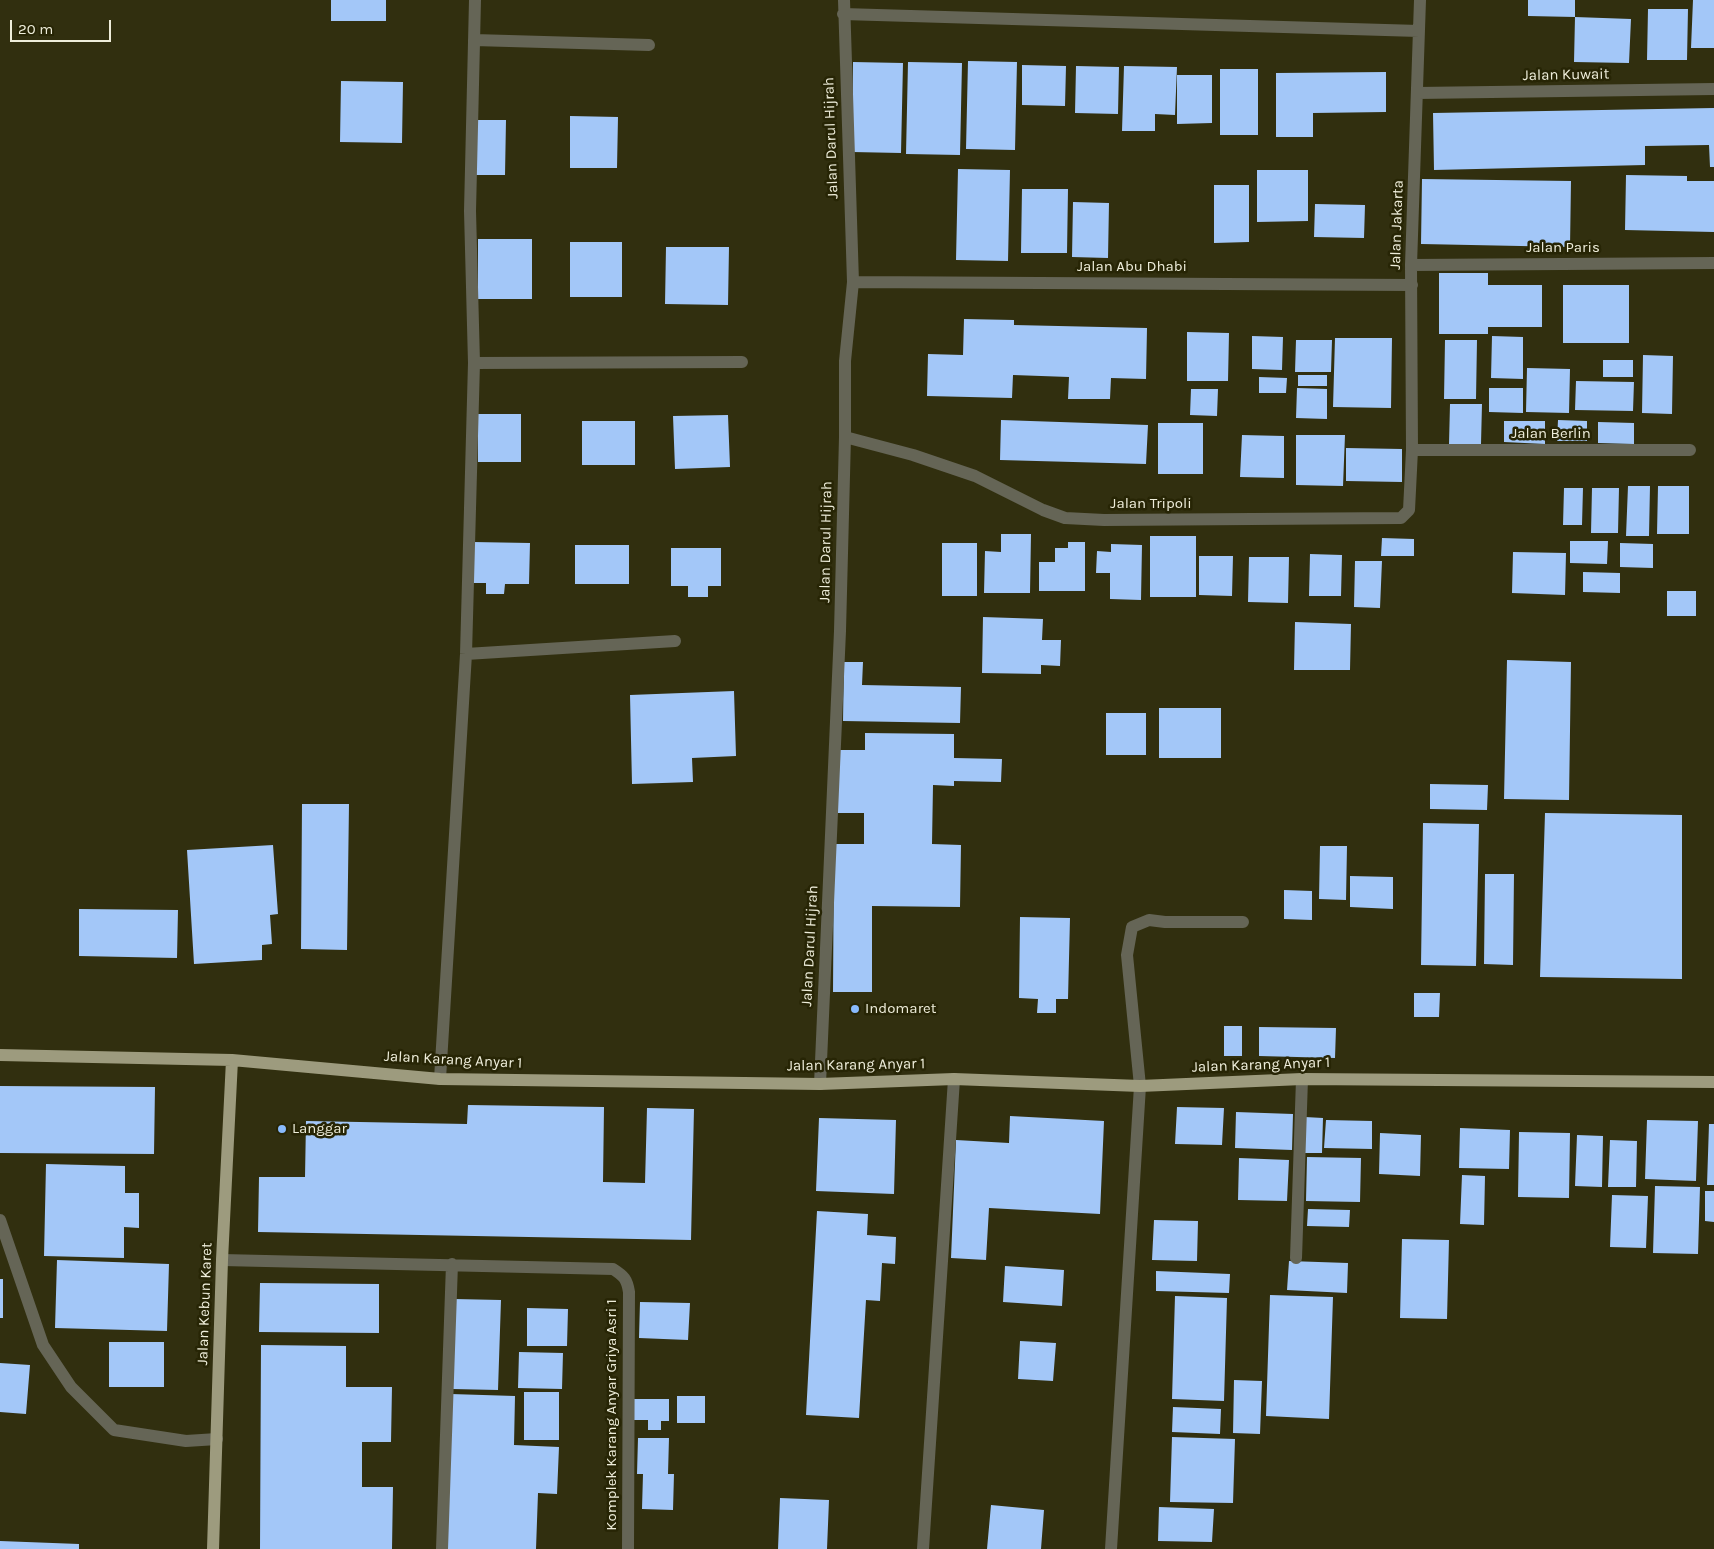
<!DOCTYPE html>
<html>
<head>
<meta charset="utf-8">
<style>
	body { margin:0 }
	#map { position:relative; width:1714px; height:1549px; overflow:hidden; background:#312f0f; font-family:Karla,sans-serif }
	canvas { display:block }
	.scale { position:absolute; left:10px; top:20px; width:101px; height:22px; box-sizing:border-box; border:2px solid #eeedda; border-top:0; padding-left:6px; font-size:15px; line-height:18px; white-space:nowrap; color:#eeedda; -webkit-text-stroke:4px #272505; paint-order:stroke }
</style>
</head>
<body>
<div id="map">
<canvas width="1714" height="1549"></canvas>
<div class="scale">20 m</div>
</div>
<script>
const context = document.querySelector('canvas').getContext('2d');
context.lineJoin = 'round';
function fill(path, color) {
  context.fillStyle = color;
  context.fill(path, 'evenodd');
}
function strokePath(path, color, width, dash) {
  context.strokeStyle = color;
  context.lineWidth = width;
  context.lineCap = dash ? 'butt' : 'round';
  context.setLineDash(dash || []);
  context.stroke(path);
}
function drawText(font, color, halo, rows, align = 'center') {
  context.font = font + ' Karla,sans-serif';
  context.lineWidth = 5;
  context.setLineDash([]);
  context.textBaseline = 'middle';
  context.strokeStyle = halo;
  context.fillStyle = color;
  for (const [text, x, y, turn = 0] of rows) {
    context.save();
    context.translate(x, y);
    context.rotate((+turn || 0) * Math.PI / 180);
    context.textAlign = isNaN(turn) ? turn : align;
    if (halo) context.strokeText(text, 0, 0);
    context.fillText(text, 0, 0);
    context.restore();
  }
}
fill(new Path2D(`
	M 331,0 L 386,0 L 386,21 L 331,21 Z
	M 1528,0 L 1575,0 L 1575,17 L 1528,16 Z
	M 1693,0 L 1714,0 L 1714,48 L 1691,48 Z
	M 1648,9 L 1688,9 L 1687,60 L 1647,60 Z
	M 1575,17 L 1631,19 L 1629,63 L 1574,62 Z
	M 968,61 L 1017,62 L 1015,150 L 966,149 Z
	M 853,62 L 903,63 L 901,153 L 852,152 Z
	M 908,62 L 962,63 L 960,155 L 906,154 Z
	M 1022,65 L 1066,66 L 1065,106 L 1022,105 Z
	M 1076,66 L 1119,67 L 1118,114 L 1075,113 Z
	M 1124,66 L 1177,67 L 1175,115 L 1155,114 L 1155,131 L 1122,131 Z
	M 1220,69 L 1258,69 L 1258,135 L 1220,135 Z
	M 1386,72 L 1386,112 L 1313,113 L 1313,137 L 1276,137 L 1276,73 Z
	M 1177,75 L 1212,75 L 1212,123 L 1177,124 Z
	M 341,81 L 403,82 L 402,143 L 340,142 Z
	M 1714,108 L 1714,167 L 1710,167 L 1709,145 L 1645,146 L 1645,165 L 1434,170 L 1433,113 Z
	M 570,116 L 618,117 L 617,168 L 570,168 Z
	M 476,120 L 506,120 L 505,175 L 475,175 Z
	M 958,169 L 1010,170 L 1008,261 L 956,260 Z
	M 1257,170 L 1308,170 L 1308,221 L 1257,222 Z
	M 1626,175 L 1687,176 L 1687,181 L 1714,181 L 1714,232 L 1625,230 Z
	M 1422,179 L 1571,181 L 1570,247 L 1421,244 Z
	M 1214,185 L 1249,185 L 1249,242 L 1214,243 Z
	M 1022,189 L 1068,189 L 1067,253 L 1021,253 Z
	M 1073,202 L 1109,203 L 1108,258 L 1072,257 Z
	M 1315,204 L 1365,205 L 1364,238 L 1314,237 Z
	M 478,239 L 532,239 L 532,299 L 478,299 Z
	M 570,242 L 622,242 L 622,297 L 570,297 Z
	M 666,247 L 729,247 L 728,305 L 665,304 Z
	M 1439,273 L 1488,273 L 1488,285 L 1542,285 L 1542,327 L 1488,327 L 1488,334 L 1439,334 Z
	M 1563,285 L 1629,285 L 1629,343 L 1563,343 Z
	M 964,319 L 1014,320 L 1014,325 L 1147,328 L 1146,379 L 1111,378 L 1110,399 L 1068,399 L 1069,377 L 1013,375 L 1012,398 L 927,396 L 928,354 L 963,355 Z
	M 1187,332 L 1229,333 L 1228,381 L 1187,381 Z
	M 1252,336 L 1283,337 L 1282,370 L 1252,369 Z
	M 1492,336 L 1523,337 L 1523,379 L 1491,378 Z
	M 1335,338 L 1392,338 L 1391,408 L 1333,407 Z
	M 1296,340 L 1332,340 L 1331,372 L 1295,372 Z
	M 1445,340 L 1477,340 L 1476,399 L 1444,399 Z
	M 1643,355 L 1673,356 L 1672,414 L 1642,413 Z
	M 1603,360 L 1633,360 L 1633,377 L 1603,377 Z
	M 1527,368 L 1570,369 L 1569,413 L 1526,412 Z
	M 1298,375 L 1327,375 L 1327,386 L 1298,386 Z
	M 1259,377 L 1287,378 L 1286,393 L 1259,393 Z
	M 1576,381 L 1634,382 L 1633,411 L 1575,410 Z
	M 1297,388 L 1327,389 L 1327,419 L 1296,418 Z
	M 1489,388 L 1523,388 L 1523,413 L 1489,412 Z
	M 1191,389 L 1218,389 L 1217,416 L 1190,415 Z
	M 1450,404 L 1482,404 L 1481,444 L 1449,444 Z
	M 478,414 L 521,414 L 521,462 L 478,462 Z
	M 728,415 L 730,467 L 675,469 L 673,416 Z
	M 1001,420 L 1148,425 L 1146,464 L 1000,460 Z
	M 1558,420 L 1587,421 L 1587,441 L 1557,441 Z
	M 582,421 L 635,421 L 635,465 L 582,465 Z
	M 1504,421 L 1545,421 L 1545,444 L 1504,442 Z
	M 1598,422 L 1634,423 L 1634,444 L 1598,443 Z
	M 1158,423 L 1203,423 L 1203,474 L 1158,474 Z
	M 1242,435 L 1284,436 L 1284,478 L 1240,477 Z
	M 1296,435 L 1345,435 L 1343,486 L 1296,485 Z
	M 1346,448 L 1402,449 L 1402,482 L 1346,481 Z
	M 1628,486 L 1650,486 L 1649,536 L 1626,536 Z
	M 1658,486 L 1689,486 L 1689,534 L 1657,534 Z
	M 1564,488 L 1583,488 L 1582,525 L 1563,525 Z
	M 1592,488 L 1619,488 L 1618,533 L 1591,533 Z
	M 1001,534 L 1031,534 L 1030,593 L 984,593 L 985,551 L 1001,552 Z
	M 1150,536 L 1196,536 L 1196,597 L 1150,597 Z
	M 1382,538 L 1414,539 L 1414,556 L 1381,556 Z
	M 1570,541 L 1608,541 L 1607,564 L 1570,563 Z
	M 473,542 L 530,543 L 529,584 L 505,584 L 504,594 L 486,594 L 486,583 L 472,583 Z
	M 1068,542 L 1085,542 L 1085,591 L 1039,591 L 1039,562 L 1055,562 L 1055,548 L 1068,548 Z
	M 942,543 L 977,543 L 977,596 L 942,596 Z
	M 1620,543 L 1653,544 L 1653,568 L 1620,567 Z
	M 1111,544 L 1142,545 L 1141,600 L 1110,599 L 1110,573 L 1096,573 L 1097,551 L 1111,552 Z
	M 575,545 L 629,545 L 629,584 L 575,584 Z
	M 671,548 L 721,548 L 721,586 L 708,586 L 708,597 L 688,597 L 688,586 L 671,586 Z
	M 1513,552 L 1566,553 L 1565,595 L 1512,593 Z
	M 1310,554 L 1342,555 L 1341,596 L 1309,596 Z
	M 1199,556 L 1233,556 L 1232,596 L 1199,595 Z
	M 1249,557 L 1289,557 L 1288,603 L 1248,602 Z
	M 1355,561 L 1382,561 L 1380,608 L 1354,607 Z
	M 1583,572 L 1620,573 L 1620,593 L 1583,592 Z
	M 1667,591 L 1696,591 L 1696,616 L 1667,616 Z
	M 983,617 L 1043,619 L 1042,640 L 1061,640 L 1060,666 L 1041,665 L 1041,674 L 982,673 Z
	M 1295,622 L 1351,624 L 1350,670 L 1294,670 Z
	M 1507,660 L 1571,662 L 1569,800 L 1504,799 Z
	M 844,662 L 863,662 L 862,685 L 961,687 L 960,723 L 843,721 Z
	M 734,691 L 736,756 L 692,758 L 693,782 L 632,784 L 630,695 Z
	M 1159,708 L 1221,708 L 1221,758 L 1159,758 Z
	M 1106,713 L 1146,713 L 1146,755 L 1106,755 Z
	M 865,733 L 954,734 L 954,758 L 1002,759 L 1001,782 L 954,781 L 954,786 L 933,785 L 932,844 L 961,845 L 960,907 L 872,906 L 872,992 L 833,992 L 834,844 L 864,844 L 864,813 L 836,813 L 837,750 L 865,750 Z
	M 1430,784 L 1488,785 L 1487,810 L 1430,809 Z
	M 302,804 L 349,804 L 347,950 L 301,949 Z
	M 1545,813 L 1682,815 L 1682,979 L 1540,977 Z
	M 1423,823 L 1479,824 L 1476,966 L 1421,965 Z
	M 273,845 L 278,914 L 270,915 L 272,944 L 262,945 L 262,960 L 194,964 L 187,850 Z
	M 1320,846 L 1347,846 L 1346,900 L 1319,899 Z
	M 1485,874 L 1514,874 L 1513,965 L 1484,964 Z
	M 1350,876 L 1393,877 L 1393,909 L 1350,907 Z
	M 1284,890 L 1312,891 L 1312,920 L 1284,919 Z
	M 79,909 L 178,910 L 177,958 L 79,956 Z
	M 1020,917 L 1070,918 L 1068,999 L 1056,999 L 1056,1013 L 1037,1013 L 1038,999 L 1019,998 Z
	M 1414,993 L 1440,993 L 1439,1017 L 1414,1017 Z
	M 1224,1026 L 1242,1026 L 1242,1056 L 1224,1056 Z
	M 1259,1027 L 1336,1028 L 1335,1058 L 1259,1056 Z
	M 0,1086 L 155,1087 L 154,1154 L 0,1153 Z
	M 468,1105 L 604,1107 L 603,1182 L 645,1183 L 647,1108 L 694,1109 L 691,1240 L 258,1232 L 259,1177 L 305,1177 L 306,1121 L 467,1124 Z
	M 1177,1107 L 1224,1108 L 1222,1145 L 1175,1144 Z
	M 1236,1112 L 1293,1114 L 1292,1150 L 1235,1148 Z
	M 1010,1116 L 1104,1121 L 1100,1214 L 989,1208 L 986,1260 L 951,1258 L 956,1140 L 1009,1143 Z
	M 1305,1117 L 1323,1118 L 1322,1153 L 1304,1153 Z
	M 819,1118 L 896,1120 L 894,1194 L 816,1191 Z
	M 1326,1120 L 1372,1121 L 1372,1149 L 1324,1148 Z
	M 1647,1120 L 1698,1121 L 1696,1181 L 1645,1179 Z
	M 1709,1124 L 1714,1124 L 1714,1185 L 1707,1185 Z
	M 1460,1128 L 1510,1130 L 1509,1169 L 1459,1168 Z
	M 1519,1132 L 1570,1133 L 1569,1198 L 1518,1197 Z
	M 1380,1133 L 1421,1135 L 1420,1176 L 1379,1174 Z
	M 1577,1135 L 1603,1136 L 1602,1187 L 1575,1186 Z
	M 1610,1140 L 1637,1141 L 1636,1187 L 1608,1187 Z
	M 1307,1157 L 1361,1158 L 1360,1202 L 1306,1201 Z
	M 1239,1158 L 1289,1160 L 1287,1201 L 1238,1200 Z
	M 46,1164 L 125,1166 L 125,1193 L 139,1193 L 139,1228 L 124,1227 L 124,1258 L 44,1256 Z
	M 1462,1175 L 1485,1176 L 1484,1225 L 1460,1224 Z
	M 1655,1186 L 1700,1187 L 1698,1254 L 1653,1253 Z
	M 1705,1191 L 1714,1191 L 1714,1222 L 1705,1221 Z
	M 1612,1195 L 1648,1196 L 1646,1248 L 1610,1247 Z
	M 1308,1209 L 1350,1210 L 1349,1227 L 1307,1226 Z
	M 817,1211 L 868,1214 L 867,1235 L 896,1237 L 895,1264 L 882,1263 L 880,1301 L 866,1300 L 859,1418 L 806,1415 Z
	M 1154,1220 L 1198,1221 L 1197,1261 L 1152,1260 Z
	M 1402,1239 L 1449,1240 L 1447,1319 L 1400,1318 Z
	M 57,1260 L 169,1264 L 167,1331 L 55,1328 Z
	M 1289,1261 L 1348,1263 L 1347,1293 L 1287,1290 Z
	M 1005,1266 L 1064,1270 L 1062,1306 L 1003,1302 Z
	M 1156,1271 L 1230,1274 L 1229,1293 L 1156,1291 Z
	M 0,1279 L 3,1279 L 3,1318 L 0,1318 Z
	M 260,1283 L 379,1284 L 379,1333 L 259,1332 Z
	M 1270,1295 L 1333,1297 L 1329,1419 L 1266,1416 Z
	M 1175,1296 L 1227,1298 L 1224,1401 L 1172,1399 Z
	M 454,1299 L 501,1300 L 498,1390 L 452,1389 Z
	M 640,1302 L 690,1303 L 688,1340 L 639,1338 Z
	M 527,1308 L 568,1309 L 567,1346 L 527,1346 Z
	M 1020,1341 L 1056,1343 L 1053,1381 L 1018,1379 Z
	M 109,1342 L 164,1342 L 164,1387 L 109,1387 Z
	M 261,1345 L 346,1346 L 346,1387 L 392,1387 L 391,1442 L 362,1442 L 362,1487 L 393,1487 L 392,1549 L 260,1549 Z
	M 519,1352 L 563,1353 L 562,1389 L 518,1388 Z
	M 0,1363 L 30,1365 L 26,1414 L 0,1412 Z
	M 1234,1380 L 1262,1381 L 1260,1434 L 1233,1433 Z
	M 524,1392 L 559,1392 L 559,1440 L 524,1440 Z
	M 451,1394 L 515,1396 L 514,1445 L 559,1447 L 557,1494 L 538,1493 L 536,1549 L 445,1549 Z
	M 677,1396 L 705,1396 L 705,1423 L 677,1423 Z
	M 634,1399 L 669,1399 L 669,1421 L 661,1421 L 661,1430 L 648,1430 L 648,1420 L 634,1420 Z
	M 1173,1407 L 1221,1409 L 1220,1434 L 1172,1432 Z
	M 1172,1437 L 1235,1439 L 1233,1503 L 1170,1502 Z
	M 638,1438 L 669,1438 L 668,1474 L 674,1474 L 673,1510 L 642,1509 L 643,1474 L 637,1474 Z
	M 780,1498 L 829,1500 L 827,1549 L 778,1549 Z
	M 991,1505 L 1044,1510 L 1041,1549 L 987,1549 Z
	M 1159,1507 L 1214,1509 L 1212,1542 L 1158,1541 Z
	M 0,1541 L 79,1544 L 79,1549 L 0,1549 Z`), '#a3c7f8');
strokePath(new Path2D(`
	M 843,14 L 1419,31
	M 474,40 L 649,45
	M 1417,93 L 1714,89
	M 1411,265 L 1714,263
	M 853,282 L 1412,285
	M 474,363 L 742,362
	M 845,437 L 913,455 L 975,476 L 1043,510 L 1065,518 L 1104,520 L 1401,518 L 1409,510 L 1412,450 L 1411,265 L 1420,0
	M 1412,450 L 1690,450
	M 466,654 L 675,641
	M 440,1079 L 466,654 L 474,363 L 470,211 L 475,0
	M 820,1084 L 840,631 L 845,437 L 845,361 L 853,282 L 844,0
	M 0,1220 L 43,1345 L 71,1387 L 114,1430 L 186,1441 L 217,1439
	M 1296,1258 L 1302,1079
	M 222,1260 L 613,1269 C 624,1276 627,1279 629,1292 L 628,1549
	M 442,1549 L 452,1264
	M 923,1549 L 954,1079
	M 1111,1549 L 1140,1086 L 1127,955 L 1132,927 L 1149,920 L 1165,922 L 1243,922`), '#656556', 12);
strokePath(new Path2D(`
	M 0,1055 L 232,1060 L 440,1079 L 820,1084 L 954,1079 L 1140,1086 L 1302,1079 L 1714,1082
	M 213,1549 L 222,1260 L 232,1060`), '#9d9b7e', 12);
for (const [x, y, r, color] of [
	[855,1009,5,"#89bafc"],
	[282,1129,5,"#89bafc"]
]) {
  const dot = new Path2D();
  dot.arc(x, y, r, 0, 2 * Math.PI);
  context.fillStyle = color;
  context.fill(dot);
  strokePath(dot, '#272505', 2);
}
drawText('15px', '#eeedda', '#272505', [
	["Jalan Kuwait",1566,75,-1],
	["Jalan Darul Hijrah",831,138,-92],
	["Jalan Jakarta",1397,225,-88],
	["Jalan Paris",1563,248],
	["Jalan Abu Dhabi",1132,267],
	["Jalan Berlin",1551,434],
	["Jalan Tripoli",1151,504],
	["Jalan Darul Hijrah",826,542,-89],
	["Jalan Darul Hijrah",810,946,-87],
	["Jalan Karang Anyar 1",453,1060,3],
	["Jalan Karang Anyar 1",856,1065,-1],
	["Jalan Karang Anyar 1",1261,1065,-2],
	["Jalan Kebun Karet",205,1304,-88],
	["Komplek Karang Anyar Griya Asri 1",612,1415,-90]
]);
drawText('15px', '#eeedda', '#272505', [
	["Indomaret",865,1009],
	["Langgar",292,1129]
], 'left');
</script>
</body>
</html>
